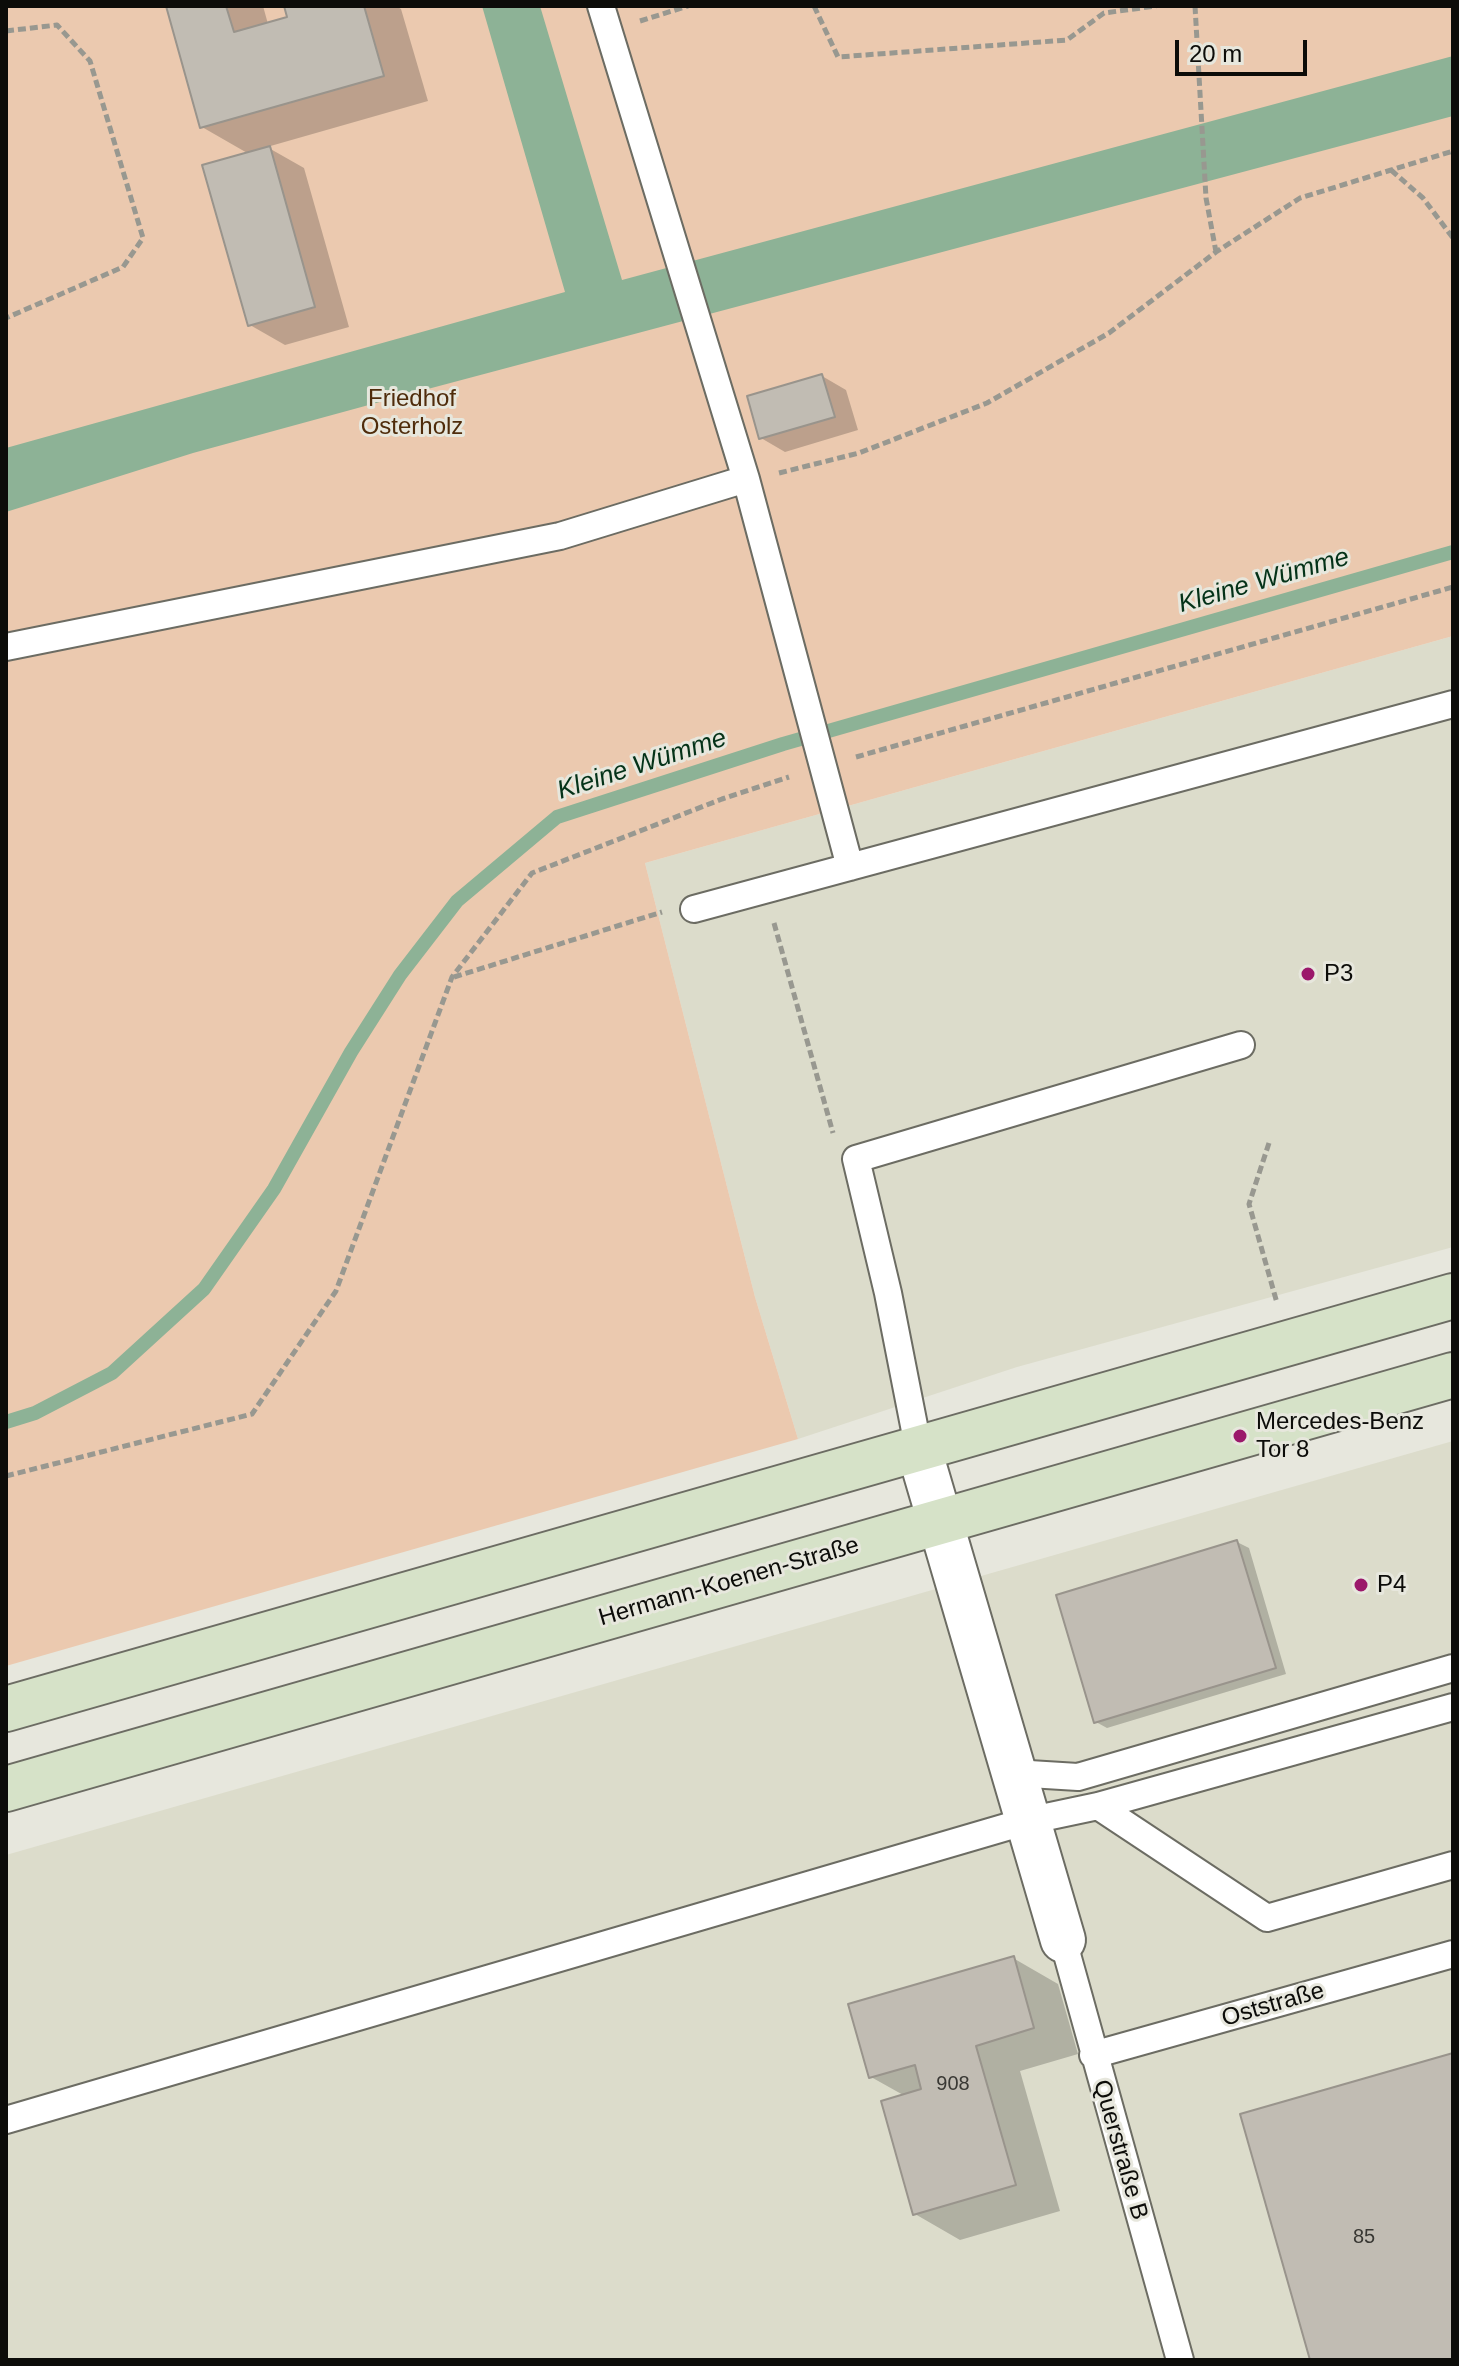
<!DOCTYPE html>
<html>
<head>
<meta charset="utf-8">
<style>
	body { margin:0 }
	#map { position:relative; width:1459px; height:2366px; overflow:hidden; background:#e7e7dd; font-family:Arial,sans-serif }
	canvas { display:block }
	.frame { position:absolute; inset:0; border:8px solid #0c0c09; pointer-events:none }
	.scale { position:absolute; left:1175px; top:40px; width:132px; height:36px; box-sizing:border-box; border:4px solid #0c0c09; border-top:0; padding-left:10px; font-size:24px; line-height:28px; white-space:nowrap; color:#0c0c09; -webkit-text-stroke:6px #e7e7dd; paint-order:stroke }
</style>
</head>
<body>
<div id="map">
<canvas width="1459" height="2366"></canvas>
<div class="frame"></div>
<div class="scale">20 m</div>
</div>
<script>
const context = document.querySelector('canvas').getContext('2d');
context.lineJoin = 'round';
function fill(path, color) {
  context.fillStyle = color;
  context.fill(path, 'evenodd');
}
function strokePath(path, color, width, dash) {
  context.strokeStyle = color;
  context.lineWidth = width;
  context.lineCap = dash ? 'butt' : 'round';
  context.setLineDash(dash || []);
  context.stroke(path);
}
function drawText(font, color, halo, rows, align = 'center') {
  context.font = font + ' Arial,sans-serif';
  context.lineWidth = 6;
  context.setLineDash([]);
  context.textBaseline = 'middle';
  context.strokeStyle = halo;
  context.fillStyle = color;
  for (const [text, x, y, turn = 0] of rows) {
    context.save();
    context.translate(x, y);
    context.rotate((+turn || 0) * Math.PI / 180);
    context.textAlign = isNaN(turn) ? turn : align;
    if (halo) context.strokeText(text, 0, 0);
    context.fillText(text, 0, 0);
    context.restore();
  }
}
fill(new Path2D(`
	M 1453,636 L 1453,1247 L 1017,1367 L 798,1439 L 755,1297 L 645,863 Z
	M 1453,1441 L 1453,2360 L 6,2360 L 6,1855 Z`), '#dcdccb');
fill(new Path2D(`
	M 6,6 L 1453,6 L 1453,636 L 645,863 L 755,1297 L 798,1439 L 6,1666 Z`), '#ebc9af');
fill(new Path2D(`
	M 482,6 L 540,6 L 622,280 L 1453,56 L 1453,116 L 409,394 L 193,453 L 6,512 L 6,448 L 565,292 Z`), '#8db296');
fill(new Path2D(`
	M 168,6 L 263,6 L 268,24 L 289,18 L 286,6 L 396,6 L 401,9 L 428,101 L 267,147 L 304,168 L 349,327 L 285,345 L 250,325 L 249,154 L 202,127 Z
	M 822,376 L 846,390 L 858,430 L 785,452 L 761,438 Z
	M 1237,1542 L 1249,1548 L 1286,1674 L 1107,1728 L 1096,1722 Z
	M 1013,1958 L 1058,1984 L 1078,2054 L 1020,2071 L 1060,2211 L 960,2240 L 915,2214 L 905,2096 L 871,2077 Z`), '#0003');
strokePath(new Path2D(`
	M 6,1422 L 35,1413 L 112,1373 L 204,1289 L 274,1189 L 351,1052 L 400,975 L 457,901 L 557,817 L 783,744 L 1453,552`), '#8db296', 14);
const building = new Path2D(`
	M 166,6 L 226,6 L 234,32 L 287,17 L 284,6 L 364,6 L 384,76 L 200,128 Z
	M 270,146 L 315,307 L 248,326 L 202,165 Z
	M 822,374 L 835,417 L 759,439 L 747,396 Z
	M 1237,1540 L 1276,1668 L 1094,1723 L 1056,1595 Z
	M 1014,1956 L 1034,2028 L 976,2046 L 1016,2185 L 913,2215 L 881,2101 L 921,2089 L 915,2065 L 869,2078 L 848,2004 Z
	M 1453,2053 L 1453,2360 L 1310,2360 L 1240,2114 Z`);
fill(building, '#c1bcb3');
strokePath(building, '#99948c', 2);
const service = new Path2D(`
	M 601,6 L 746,479 L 850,867
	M 6,647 L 560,536 L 746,479
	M 694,909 L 1453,704
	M 918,1446 L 888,1293 L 856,1159 L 1241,1045
	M 1013,1773 L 1078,1777 L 1453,1668
	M 1098,1806 L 1267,1918 L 1453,1865
	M 1063,1940 L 1180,2360
	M 1093,2055 L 1453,1954
	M 6,2120 L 1027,1821 L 1098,1806 L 1453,1707`);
const minor = new Path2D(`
	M 918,1446 L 1063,1940`);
const secondary = new Path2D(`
	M 6,1709 L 1453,1296
	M 6,1789 L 1453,1375`);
strokePath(service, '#6c6c63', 30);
strokePath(minor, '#6c6c63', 48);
strokePath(secondary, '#6c6c63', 48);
strokePath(new Path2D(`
	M 814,6 L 838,57 L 1067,40 L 1104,13 L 1156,6
	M 1195,6 L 1206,198 L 1216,252
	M 640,21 L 688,6
	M 6,31 L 57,25 L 90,61 L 143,238 L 123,267 L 6,318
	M 1391,170 L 1423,198 L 1453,238
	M 779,473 L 859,453 L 987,403 L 1109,333 L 1216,252 L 1300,198 L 1453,151
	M 856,757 L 1453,587
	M 774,923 L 833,1133
	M 454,977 L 662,912
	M 1269,1143 L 1249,1204 L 1277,1303
	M 6,1476 L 252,1414 L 336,1291 L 452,977 L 532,873 L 722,799 L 789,777`), '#989890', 5, [8, 4]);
strokePath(service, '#fff', 26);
strokePath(minor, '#fff', 44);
strokePath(secondary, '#d6e2c8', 44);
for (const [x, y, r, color] of [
	[1308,974,8,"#9b186b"],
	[1240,1436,8,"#9b186b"],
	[1361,1585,8,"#9b186b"]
]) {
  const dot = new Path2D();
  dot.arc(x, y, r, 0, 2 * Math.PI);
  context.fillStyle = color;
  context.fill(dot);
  strokePath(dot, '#e7e7dd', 3);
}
drawText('20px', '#393834', null, [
	["908",953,2084],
	["85",1364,2237]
]);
drawText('24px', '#4f2c0b', '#e7e7dd', [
	["Friedhof",412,399],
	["Osterholz",412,427]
]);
drawText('24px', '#0c0c09', '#e7e7dd', [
	["P3",1324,974],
	["Mercedes-Benz",1256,1422],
	["Tor 8",1256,1450],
	["P4",1377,1585]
], 'left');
drawText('24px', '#0c0c09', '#e7e7dd', [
	["Hermann-Koenen-Straße",729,1582,-16],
	["Oststraße",1273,2005,-16],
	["Querstraße B",1120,2150,74]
]);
drawText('italic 26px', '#043218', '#e7e7dd', [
	["Kleine Wümme",1264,581,-16],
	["Kleine Wümme",642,765,-18]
]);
</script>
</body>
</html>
